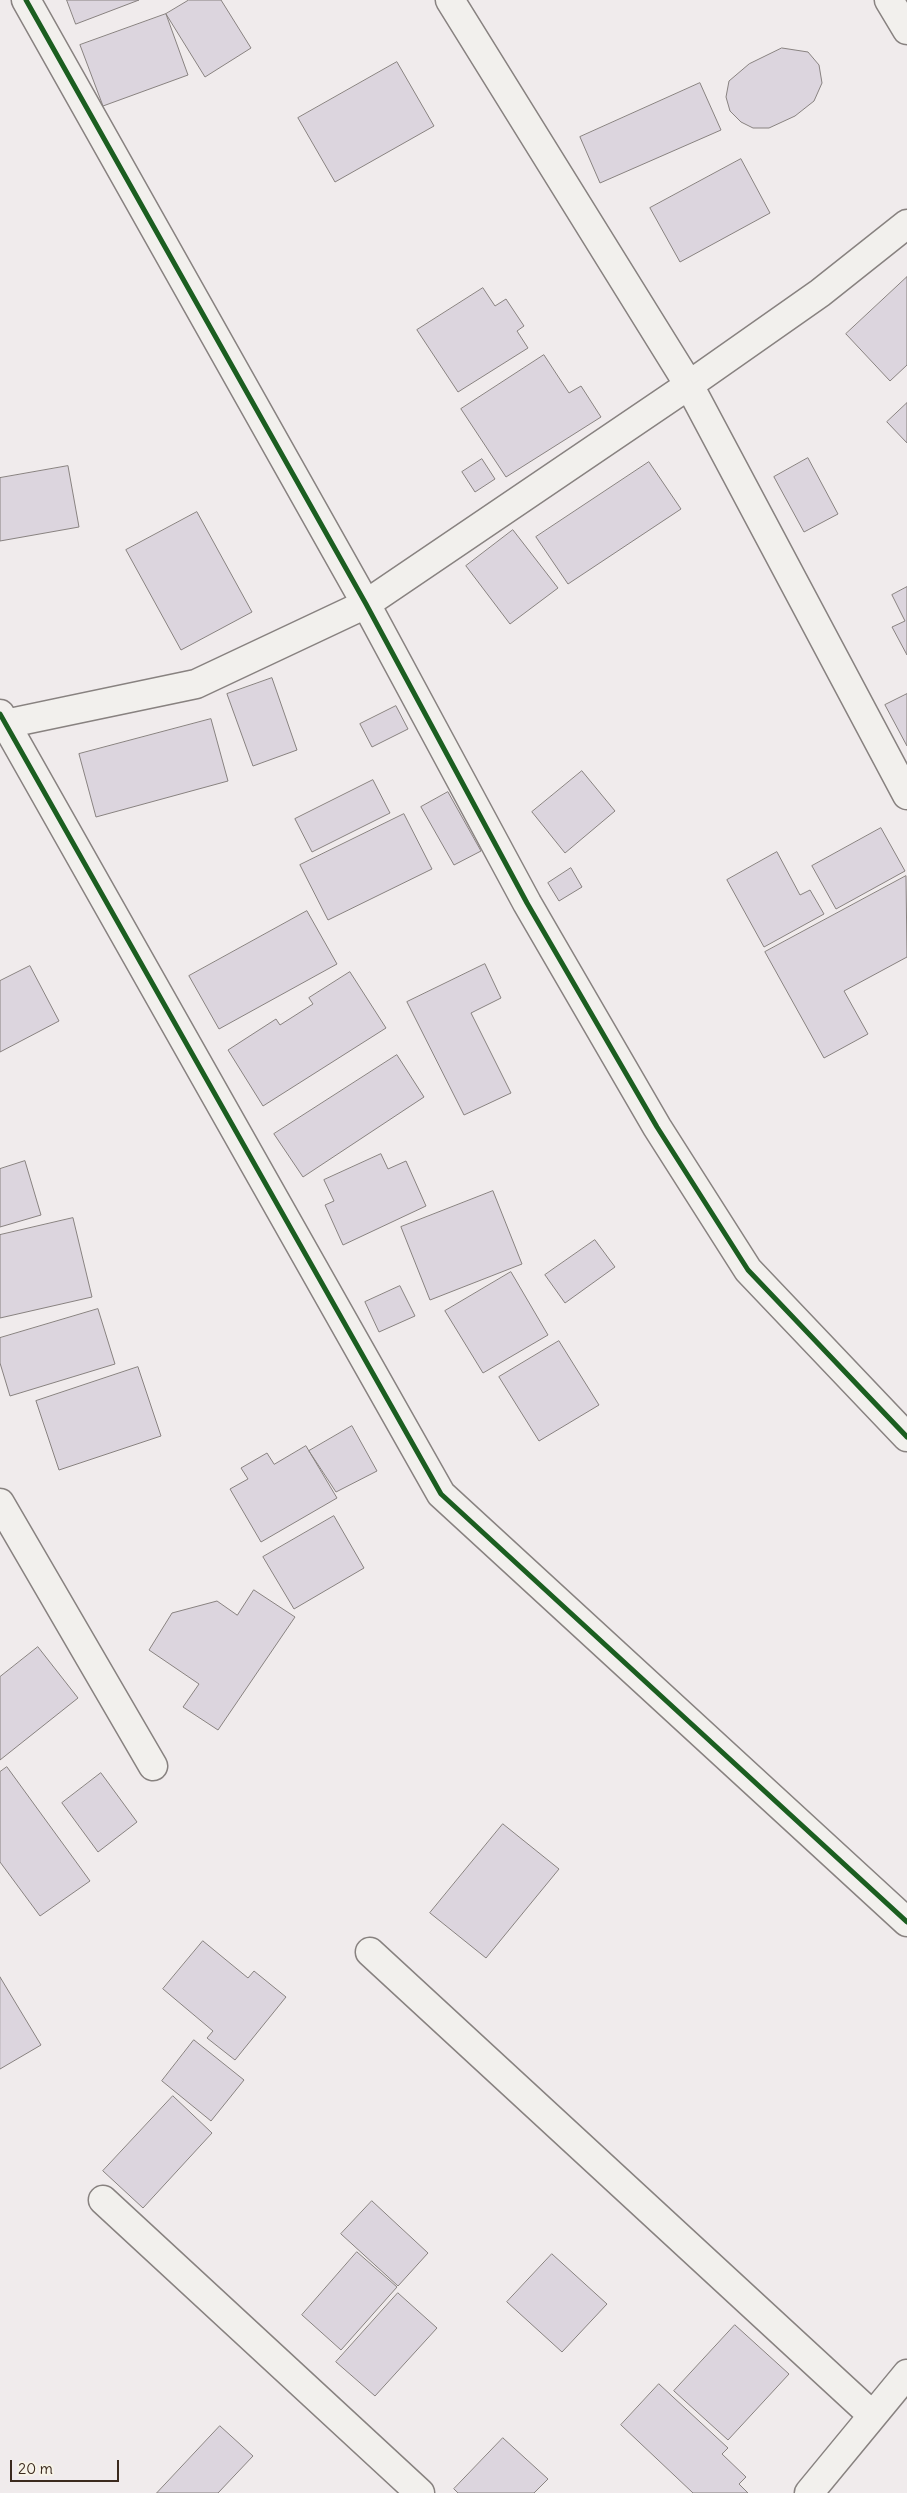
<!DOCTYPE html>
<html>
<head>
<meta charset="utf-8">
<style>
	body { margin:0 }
	#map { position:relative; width:907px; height:2493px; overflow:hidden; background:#f0ebec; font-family:Delius,sans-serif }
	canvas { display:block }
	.scale { position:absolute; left:10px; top:2460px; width:109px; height:22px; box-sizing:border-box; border:2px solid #3b2a1e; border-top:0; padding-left:6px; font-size:15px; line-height:18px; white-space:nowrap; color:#3b2a1e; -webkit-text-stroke:4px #f7f3e8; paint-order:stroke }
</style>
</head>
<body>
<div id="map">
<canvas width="907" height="2493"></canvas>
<div class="scale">20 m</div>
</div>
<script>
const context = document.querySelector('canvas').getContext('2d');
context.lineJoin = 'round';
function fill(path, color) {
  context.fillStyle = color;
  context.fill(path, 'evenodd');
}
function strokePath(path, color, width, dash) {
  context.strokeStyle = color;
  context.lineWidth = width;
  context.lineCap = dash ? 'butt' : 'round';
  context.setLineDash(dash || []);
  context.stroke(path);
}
const building = new Path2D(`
	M 67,0 L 139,0 L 76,24 Z
	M 189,0 L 221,0 L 251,48 L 205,77 L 166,14 Z
	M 166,14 L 188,75 L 103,106 L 80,45 Z
	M 782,48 L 808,52 L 819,65 L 822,83 L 814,101 L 795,116 L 769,128 L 753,128 L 741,122 L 730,111 L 726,97 L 729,81 L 749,64 Z
	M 397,62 L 434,126 L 335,182 L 298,118 Z
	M 700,83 L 721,130 L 600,183 L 580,137 Z
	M 741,159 L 770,213 L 680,262 L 650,208 Z
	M 907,277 L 907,365 L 890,381 L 846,334 Z
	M 483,288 L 495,306 L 506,299 L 524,326 L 517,331 L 528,348 L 458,392 L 417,330 Z
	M 544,355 L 569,393 L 581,386 L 601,417 L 506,477 L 461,409 Z
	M 907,403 L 907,443 L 887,422 Z
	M 808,458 L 838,514 L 804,532 L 774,477 Z
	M 482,459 L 495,479 L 475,492 L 462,472 Z
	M 649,462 L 681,509 L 568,584 L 536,537 Z
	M 68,466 L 79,527 L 0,541 L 0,478 Z
	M 197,512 L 252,612 L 181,650 L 126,550 Z
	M 513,530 L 558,588 L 510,624 L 466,566 Z
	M 907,587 L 907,655 L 892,627 L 905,621 L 892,595 Z
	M 272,678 L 297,750 L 253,766 L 227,694 Z
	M 907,694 L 907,746 L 885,705 Z
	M 396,706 L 408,729 L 372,747 L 360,724 Z
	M 211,719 L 228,781 L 96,817 L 79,754 Z
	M 582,771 L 615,811 L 565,853 L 532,812 Z
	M 373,780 L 390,813 L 312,852 L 295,819 Z
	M 448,792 L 481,851 L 454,865 L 421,807 Z
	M 404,814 L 432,869 L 328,920 L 300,865 Z
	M 881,828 L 905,871 L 836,909 L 812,866 Z
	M 777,852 L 800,895 L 810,890 L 824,914 L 764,947 L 727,880 Z
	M 571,868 L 582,887 L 559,901 L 548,883 Z
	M 906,876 L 907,957 L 844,991 L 868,1034 L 824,1058 L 765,952 Z
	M 307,911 L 337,964 L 219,1029 L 189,976 Z
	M 485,964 L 501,998 L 471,1013 L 511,1093 L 464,1115 L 407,1002 Z
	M 30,966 L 59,1021 L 0,1052 L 0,981 Z
	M 350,972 L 386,1028 L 263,1106 L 228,1050 L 276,1019 L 280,1025 L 313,1004 L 309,998 Z
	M 397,1055 L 424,1097 L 303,1177 L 274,1134 Z
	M 381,1154 L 388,1169 L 406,1161 L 426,1206 L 343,1245 L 325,1205 L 334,1201 L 324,1180 Z
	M 25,1161 L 41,1215 L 0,1227 L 0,1169 Z
	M 493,1191 L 522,1264 L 430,1300 L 401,1227 Z
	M 73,1218 L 92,1297 L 0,1318 L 0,1235 Z
	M 595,1240 L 615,1267 L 565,1303 L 545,1275 Z
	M 511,1272 L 548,1335 L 483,1373 L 445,1311 Z
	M 400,1286 L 415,1316 L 379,1332 L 365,1302 Z
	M 98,1309 L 115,1364 L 10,1396 L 0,1363 L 0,1338 Z
	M 559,1341 L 599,1405 L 539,1441 L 499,1377 Z
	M 138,1367 L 161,1436 L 59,1470 L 36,1401 Z
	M 352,1426 L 377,1471 L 336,1492 L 309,1451 Z
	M 306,1446 L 337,1498 L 261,1542 L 230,1489 L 248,1479 L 241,1468 L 267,1453 L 274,1464 Z
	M 334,1516 L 364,1568 L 294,1609 L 263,1557 Z
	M 254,1590 L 295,1617 L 218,1730 L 183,1707 L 199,1684 L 149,1650 L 172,1613 L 217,1601 L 237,1615 Z
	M 38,1647 L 78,1698 L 0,1760 L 0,1677 Z
	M 7,1767 L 90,1881 L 40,1916 L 0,1862 L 0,1772 Z
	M 101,1773 L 137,1822 L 98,1852 L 62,1803 Z
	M 503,1824 L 559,1869 L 486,1958 L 430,1913 Z
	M 203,1941 L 248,1978 L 254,1971 L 286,1997 L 235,2060 L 207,2038 L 213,2031 L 163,1989 Z
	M 0,1977 L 41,2045 L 0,2069 Z
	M 194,2040 L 244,2080 L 211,2121 L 162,2081 Z
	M 173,2096 L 212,2133 L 143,2208 L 103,2171 Z
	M 372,2201 L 428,2253 L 398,2286 L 341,2234 Z
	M 357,2252 L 397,2287 L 341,2350 L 302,2315 Z
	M 552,2254 L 607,2304 L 562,2352 L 507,2302 Z
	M 398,2293 L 437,2328 L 375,2396 L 336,2362 Z
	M 735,2325 L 789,2374 L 728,2440 L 674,2391 Z
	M 659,2384 L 728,2448 L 722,2454 L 746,2477 L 739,2484 L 748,2493 L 693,2493 L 621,2425 Z
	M 220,2426 L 253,2456 L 218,2493 L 157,2493 Z
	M 503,2438 L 548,2479 L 534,2493 L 458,2493 L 454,2489 Z`);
fill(building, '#dcd5de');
strokePath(building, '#888280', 1);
const minor = new Path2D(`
	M 26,0 L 366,604 L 527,903 L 657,1127 L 748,1270 L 907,1437
	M 450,0 L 689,385 L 907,795
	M 889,0 L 907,30
	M 0,714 L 441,1494 L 907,1922
	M 0,725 L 196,684 L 366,604 L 689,385 L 820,293 L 907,224
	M 0,1503 L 153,1766
	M 370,1952 L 872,2415
	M 103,2200 L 420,2493
	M 809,2493 L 907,2374`);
strokePath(minor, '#888280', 31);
strokePath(minor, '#f2f0ed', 28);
strokePath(new Path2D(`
	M 26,0 L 366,604 L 527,903 L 657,1127 L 748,1270 L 907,1437
	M 0,714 L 441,1494 L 907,1922`), '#1b5e20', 5);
</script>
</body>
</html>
